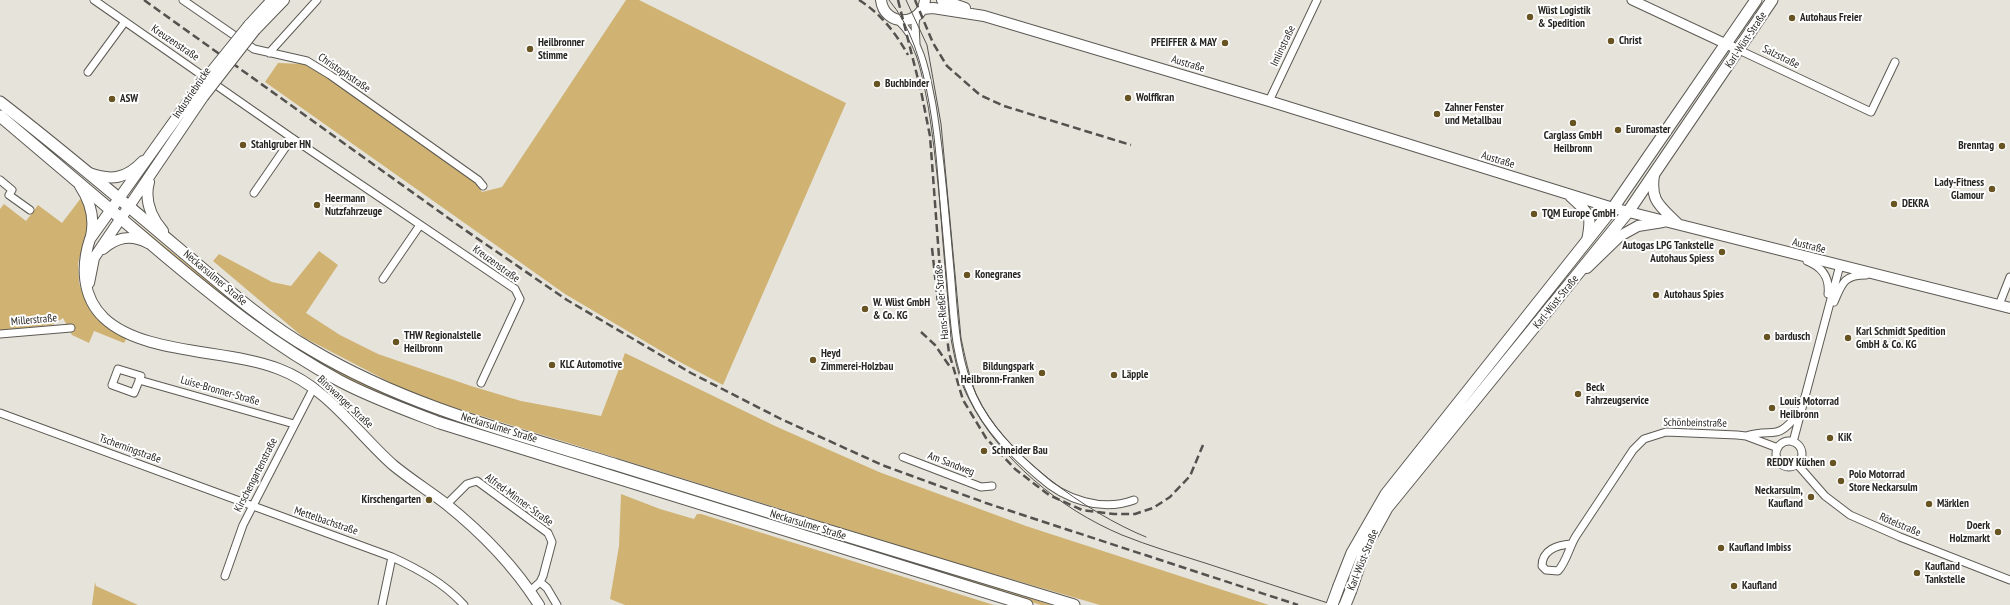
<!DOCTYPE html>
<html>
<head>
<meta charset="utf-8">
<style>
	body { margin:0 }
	canvas { display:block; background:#e6e3db }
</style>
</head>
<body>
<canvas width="2010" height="605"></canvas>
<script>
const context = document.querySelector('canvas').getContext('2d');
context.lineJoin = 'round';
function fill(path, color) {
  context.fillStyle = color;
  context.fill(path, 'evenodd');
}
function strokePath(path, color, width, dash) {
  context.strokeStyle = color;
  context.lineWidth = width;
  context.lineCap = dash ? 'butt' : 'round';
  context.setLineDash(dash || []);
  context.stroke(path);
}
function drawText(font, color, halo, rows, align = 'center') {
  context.font = font + ' "PT Sans Narrow",sans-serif';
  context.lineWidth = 4;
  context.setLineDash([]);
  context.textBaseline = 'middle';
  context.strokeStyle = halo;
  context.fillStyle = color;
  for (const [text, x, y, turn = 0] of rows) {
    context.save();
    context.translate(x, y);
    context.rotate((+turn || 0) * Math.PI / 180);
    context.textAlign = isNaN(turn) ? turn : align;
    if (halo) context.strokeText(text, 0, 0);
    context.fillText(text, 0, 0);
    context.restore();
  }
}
fill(new Path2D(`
	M 626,0 L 639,0 L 846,103 L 723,385 L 678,361 L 565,294 L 265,82 L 278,63 L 306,64 L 328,77 L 476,182 L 482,192 L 502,187 Z
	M 81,198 L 90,206 L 91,223 L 84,242 L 78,263 L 79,283 L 86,301 L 96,316 L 127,337 L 124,343 L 94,331 L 89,343 L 72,335 L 63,318 L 52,325 L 0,330 L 0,209 L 4,204 L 26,221 L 38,205 L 62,223 Z
	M 135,222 L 216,288 L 344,373 L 382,392 L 754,513 L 1052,605 L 1041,605 L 447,421 C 412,407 375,394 341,376 C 265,337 199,279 133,224 Z
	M 319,251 L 338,265 L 306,313 L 340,335 L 378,354 L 471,386 L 521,401 L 601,416 L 625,353 L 775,426 L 879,472 L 1026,526 L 1269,605 L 1100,605 L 942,559 L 430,400 L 395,385 L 303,337 L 213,261 L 219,254 L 272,282 L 291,286 Z
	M 405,415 L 1014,605 L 1008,605 L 459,435 Z
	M 621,494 L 660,509 L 694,519 L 697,514 L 701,514 L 994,605 L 625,605 L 610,599 L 619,546 Z
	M 95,582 L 96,586 L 138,605 L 92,605 Z`), '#d0b372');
const minor = new Path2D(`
	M 94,0 L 292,138 L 515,289 L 520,299 L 481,383
	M 183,0 L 254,49 L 307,61 L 330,75 L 478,180 L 483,186
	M 898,20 C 922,42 926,75 932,105 C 941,159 945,215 950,270 C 954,313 954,357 973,397 C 988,429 1013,454 1040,477 C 1065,500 1102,512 1134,500
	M 916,44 L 915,24 L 916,17
	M 1739,50 L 1871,112 L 1895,62
	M 269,53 L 317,0
	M 88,72 L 124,23
	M 1269,101 L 1317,0
	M 0,180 L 12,190 L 9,195 L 30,210
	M 254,193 L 292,138
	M 1807,261 C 1822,267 1830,277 1828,294
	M 383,279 L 420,225
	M 1834,302 C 1842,284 1843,275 1866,275
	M 1999,305 L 2010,277
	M 0,334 L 71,328
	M 118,369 L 141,376 L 134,393 L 112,385 Z
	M 139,380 L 294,424
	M 0,413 L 392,557 C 418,569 444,583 464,605
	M 1746,436 C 1774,427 1775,443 1798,414
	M1776 454a13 13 0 1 1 26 0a13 13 0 1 1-26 0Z
	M 1793,442 L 1840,265
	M 903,457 L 981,487 L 992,486
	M 1797,464 L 1825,496 L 1850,515 L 1900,537 L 2010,580
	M 446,505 L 467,484 L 477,481 L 548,533 L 552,542 L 543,576 L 540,582 L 530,591
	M 1571,544 C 1557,545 1542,550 1542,566 L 1546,570 L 1558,571 C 1567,561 1569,547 1576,536 L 1633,450 L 1644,439 L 1666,432 L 1737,435 L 1746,436 L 1778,448
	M 225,576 L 243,525 L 314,387
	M 540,582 L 547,588 L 557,605
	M 382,605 L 392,557`);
const tertiary = new Path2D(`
	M 1632,0 L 1739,50`);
const secondary = new Path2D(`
	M 881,0 C 884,27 922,27 925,0
	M 942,0 L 965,8
	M 923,9 L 933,8 L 984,16 L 1269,101 L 1613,208 L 2010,308
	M 249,25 L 272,0
	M 255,30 L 284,0
	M 195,92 L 90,239 C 81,266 82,297 104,318 C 143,355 229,349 279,369 C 327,387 356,432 393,465 C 410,479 429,491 446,504 C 481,532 515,567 539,605
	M 89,173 C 111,181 126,179 143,161
	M 1654,175 C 1650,201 1660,206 1677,223
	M 149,182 C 144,201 151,217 163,231
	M 80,186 C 90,201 95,218 91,236
	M 1571,197 C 1591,215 1592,215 1587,241
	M 103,249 C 117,237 131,234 148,243
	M 1587,268 L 1620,236 L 1638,226 L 1663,222
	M 89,283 L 94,258 L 203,97`);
const primary = new Path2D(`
	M 0,102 C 61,149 119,198 178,248 C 221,284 263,322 312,350 C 406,406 513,433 617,465 C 769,513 921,559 1074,605
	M 0,116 C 55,162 109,209 164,255 C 219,301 276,347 340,381 C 372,398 406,410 440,423 L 1027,605
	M 1339,586 L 1352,553 L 1386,494 L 1613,208 L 1756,0
	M 1351,590 L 1366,546 L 1387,508 L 1628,212 L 1772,0`);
strokePath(minor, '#5d5a54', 9);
strokePath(tertiary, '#5d5a54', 11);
strokePath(secondary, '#5d5a54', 12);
strokePath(primary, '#5d5a54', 13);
strokePath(minor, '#fff', 7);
strokePath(tertiary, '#fff', 9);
strokePath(secondary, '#fff', 10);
strokePath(primary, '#fff', 11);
strokePath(new Path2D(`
	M 889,0 C 932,50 936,154 941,218 C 944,258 948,298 951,339 C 955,359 959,381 969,399 C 999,459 1060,509 1122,535 C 1149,546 1177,554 1205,563 C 1248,577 1291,591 1334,605
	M 906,0 L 927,45 L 941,124 L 961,338 C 965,357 969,376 976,394 C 1002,453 1087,513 1146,537
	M 1329,599 L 1348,605`), '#54524e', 1);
strokePath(new Path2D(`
	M 144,0 L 465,230 L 567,300 L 691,373 L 781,419 L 882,465 L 986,503 L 1298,605
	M 859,0 C 880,13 896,33 908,55
	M 898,0 L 921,91 L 930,136 L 942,297 L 949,353 L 963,400 L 986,438 L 1015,469 L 1049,495 L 1082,510 L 1114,514 L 1135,514 L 1153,508 L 1170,497 L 1190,476 L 1203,445
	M 915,0 L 933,43 L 947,66 L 980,95 L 1004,106 L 1131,145
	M 932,248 L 938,304
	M 921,332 L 935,345 L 950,367`), '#54524e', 2.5, [8, 4]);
const secondaryBridge = new Path2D(`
	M 195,92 L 249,25
	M 203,97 L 255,30`);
const primaryBridge = new Path2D(`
	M 1332,605 L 1339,586
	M 1345,605 L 1351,590`);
strokePath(secondaryBridge, '#5d5a54', 12, []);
strokePath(primaryBridge, '#5d5a54', 13, []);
strokePath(secondaryBridge, '#fff', 10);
strokePath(primaryBridge, '#fff', 11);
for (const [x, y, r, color] of [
	[1530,17,4,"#685422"],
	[1792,18,4,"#685422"],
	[1611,41,4,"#685422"],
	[1225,43,4,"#685422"],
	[530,49,4,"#685422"],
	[877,84,4,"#685422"],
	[1128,98,4,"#685422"],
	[112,99,4,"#685422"],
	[1437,114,4,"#685422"],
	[1573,123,4,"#685422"],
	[1618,130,4,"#685422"],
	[243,145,4,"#685422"],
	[2002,146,4,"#685422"],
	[1992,189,4,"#685422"],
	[1894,204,4,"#685422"],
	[317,205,4,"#685422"],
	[1534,214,4,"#685422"],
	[1722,252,4,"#685422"],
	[967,275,4,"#685422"],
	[1656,295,4,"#685422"],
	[865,309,4,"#685422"],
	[1767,337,4,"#685422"],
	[1848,338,4,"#685422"],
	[396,342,4,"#685422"],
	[813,360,4,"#685422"],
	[552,365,4,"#685422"],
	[1042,373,4,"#685422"],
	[1114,375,4,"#685422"],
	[1578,394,4,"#685422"],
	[1772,408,4,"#685422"],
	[1830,438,4,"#685422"],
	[984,451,4,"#685422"],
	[1833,463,4,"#685422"],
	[1841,481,4,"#685422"],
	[1811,497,4,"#685422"],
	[429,500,4,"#685422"],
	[1929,504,4,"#685422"],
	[1998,532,4,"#685422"],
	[1721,548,4,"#685422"],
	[1917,573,4,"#685422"],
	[1734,586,4,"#685422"]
]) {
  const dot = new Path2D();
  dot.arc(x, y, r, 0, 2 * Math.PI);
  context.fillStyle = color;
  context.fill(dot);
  strokePath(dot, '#fff', 1.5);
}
drawText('bold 11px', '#272623', '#fff', [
	["Wüst Logistik",1538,11],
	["& Spedition",1538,24],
	["Autohaus Freier",1800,18],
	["Christ",1619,41],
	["Heilbronner",538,43],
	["Stimme",538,56],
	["PFEIFFER & MAY",1217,43,"right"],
	["Buchbinder",885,84],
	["Wolffkran",1136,98],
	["ASW",120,99],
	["Zahner Fenster",1445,108],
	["und Metallbau",1445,121],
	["Euromaster",1626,130],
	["Carglass GmbH",1573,136,"center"],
	["Heilbronn",1573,149,"center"],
	["Stahlgruber HN",251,145],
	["Brenntag",1994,146,"right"],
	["Lady-Fitness",1984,183,"right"],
	["Glamour",1984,196,"right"],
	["Heermann",325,199],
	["Nutzfahrzeuge",325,212],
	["DEKRA",1902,204],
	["TQM Europe GmbH",1542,214],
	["Autogas LPG Tankstelle",1714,246,"right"],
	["Autohaus Spiess",1714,259,"right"],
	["Konegranes",975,275],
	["Autohaus Spies",1664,295],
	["W. Wüst GmbH",873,303],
	["& Co. KG",873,316],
	["Karl Schmidt Spedition",1856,332],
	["GmbH & Co. KG",1856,345],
	["THW Regionalstelle",404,336],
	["Heilbronn",404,349],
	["bardusch",1775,337],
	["Heyd",821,354],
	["Zimmerei-Holzbau",821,367],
	["KLC Automotive",560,365],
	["Bildungspark",1034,367,"right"],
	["Heilbronn-Franken",1034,380,"right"],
	["Läpple",1122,375],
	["Beck",1586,388],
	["Fahrzeugservice",1586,401],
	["Louis Motorrad",1780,402],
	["Heilbronn",1780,415],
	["KiK",1838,438],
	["Schneider Bau",992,451],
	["REDDY Küchen",1825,463,"right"],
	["Polo Motorrad",1849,475],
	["Store Neckarsulm",1849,488],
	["Neckarsulm,",1803,491,"right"],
	["Kaufland",1803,504,"right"],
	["Kirschengarten",421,500,"right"],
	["Märklen",1937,504],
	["Doerk",1990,526,"right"],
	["Holzmarkt",1990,539,"right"],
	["Kaufland Imbiss",1729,548],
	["Kaufland",1925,567],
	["Tankstelle",1925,580],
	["Kaufland",1742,586]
], 'left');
drawText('11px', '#272623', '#fff', [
	["Karl-Wüst-Straße",1746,40,-56],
	["Kreuzenstraße",175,43,34],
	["Imlinstraße",1283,46,-65],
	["Salzstraße",1781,57,26],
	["Austraße",1188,64,17],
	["Christophstraße",344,73,34],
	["Industriebrücke",192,93,-56],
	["Austraße",1498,160,17],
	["Austraße",1809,246,14],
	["Kreuzenstraße",496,264,36],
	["Neckarsulmer Straße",215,278,40],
	["Hans-Rießer-Straße",942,302,-95],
	["Karl-Wüst-Straße",1556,302,-51],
	["Millerstraße",34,320,-5],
	["Luise-Bronner-Straße",220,391,16],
	["Binswanger Straße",345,402,43],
	["Schönbeinstraße",1695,423,1],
	["Neckarsulmer Straße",499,428,17],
	["Tscherningstraße",130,449,20],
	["Am Sandweg",951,464,21],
	["Kirschengartenstraße",256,475,-63],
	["Alfred-Minner-Straße",519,500,36],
	["Mettelbachstraße",326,521,19],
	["Neckarsulmer Straße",808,525,17],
	["Rötelstraße",1900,525,23],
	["Karl-Wüst-Straße",1363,560,-68]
]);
</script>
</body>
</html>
